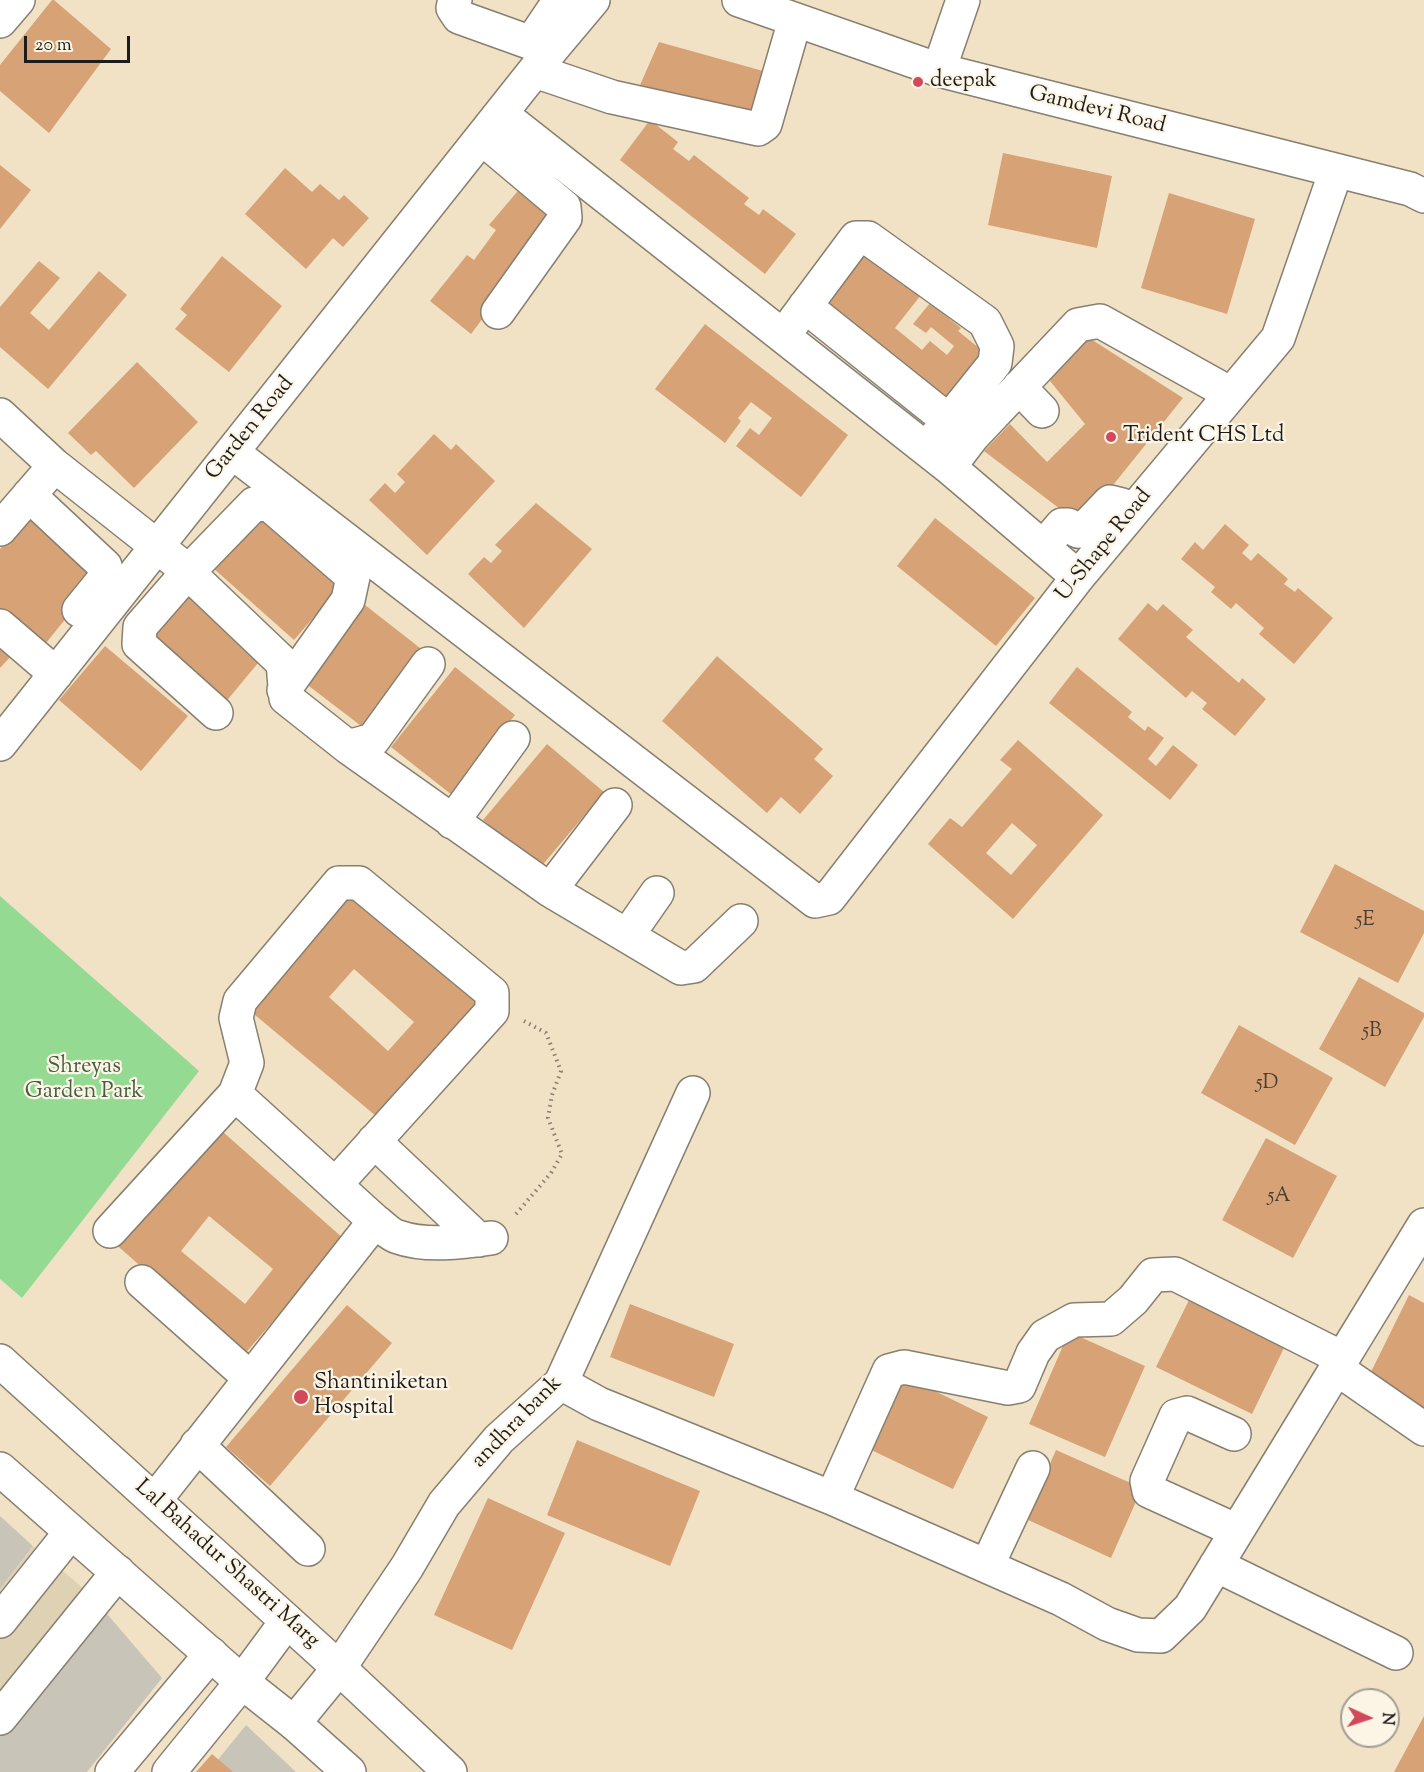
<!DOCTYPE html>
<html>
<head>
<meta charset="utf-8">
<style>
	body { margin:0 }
	#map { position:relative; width:1424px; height:1772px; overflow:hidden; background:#f2e2c5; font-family:"Sorts Mill Goudy",serif }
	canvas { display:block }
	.north { position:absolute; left:1340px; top:1688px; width:60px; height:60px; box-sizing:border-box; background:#fcf5e5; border:2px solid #a29e95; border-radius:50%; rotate:93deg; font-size:16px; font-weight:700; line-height:24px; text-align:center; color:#1c1c1c }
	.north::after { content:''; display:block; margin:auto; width:21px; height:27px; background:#d1495b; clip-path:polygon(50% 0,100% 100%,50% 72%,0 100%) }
	.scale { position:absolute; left:24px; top:36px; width:106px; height:27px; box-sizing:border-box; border:3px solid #1c1c1c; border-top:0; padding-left:8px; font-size:18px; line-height:21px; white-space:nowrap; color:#1c1c1c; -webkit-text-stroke:4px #fcf5e5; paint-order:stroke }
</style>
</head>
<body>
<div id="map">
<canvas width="1424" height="1772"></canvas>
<div class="north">N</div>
<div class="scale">20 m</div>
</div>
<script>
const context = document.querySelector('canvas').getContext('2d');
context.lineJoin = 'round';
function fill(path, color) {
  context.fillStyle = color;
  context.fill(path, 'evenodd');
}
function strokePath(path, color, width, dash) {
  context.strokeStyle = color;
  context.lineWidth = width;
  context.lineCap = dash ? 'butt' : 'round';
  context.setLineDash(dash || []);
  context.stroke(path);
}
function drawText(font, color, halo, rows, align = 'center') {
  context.font = font + ' "Sorts Mill Goudy",serif';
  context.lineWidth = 4.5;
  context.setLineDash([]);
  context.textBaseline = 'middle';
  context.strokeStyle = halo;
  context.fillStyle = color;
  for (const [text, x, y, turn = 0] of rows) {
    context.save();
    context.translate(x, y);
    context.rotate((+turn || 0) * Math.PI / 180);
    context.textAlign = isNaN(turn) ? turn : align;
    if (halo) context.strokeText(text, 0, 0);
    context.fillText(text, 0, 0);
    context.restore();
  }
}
fill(new Path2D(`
	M 33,1546 L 89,1593 L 0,1702 L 0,1589 Z`), '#dfd2b4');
fill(new Path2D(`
	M 0,1516 L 33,1546 L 0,1589 Z
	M 89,1593 L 162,1678 L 87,1772 L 0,1772 L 0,1702 Z
	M 246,1725 L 296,1772 L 208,1772 Z`), '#c8c4b8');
fill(new Path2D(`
	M 0,896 L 199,1071 L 22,1298 L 0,1279 Z`), '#95da93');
fill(new Path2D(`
	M 52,0 L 54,0 L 111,49 L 49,133 L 0,91 L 0,65 Z
	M 659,42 L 774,74 L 757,120 L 640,85 Z
	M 650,120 L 678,142 L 673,149 L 689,161 L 694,155 L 749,198 L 744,204 L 759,215 L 763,209 L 796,234 L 765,274 L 620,160 Z
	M 1003,153 L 1112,176 L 1097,248 L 988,225 Z
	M 0,165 L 31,190 L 0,229 Z
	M 285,168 L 312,192 L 320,184 L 339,200 L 344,195 L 369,218 L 343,247 L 333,238 L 306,269 L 245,214 Z
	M 522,186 L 560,216 L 471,334 L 430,301 L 467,255 L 474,260 L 496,230 L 489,225 Z
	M 1169,193 L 1255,219 L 1227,314 L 1141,288 Z
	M 861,251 L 904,286 L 906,283 L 921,295 L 895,328 L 922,350 L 930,341 L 947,355 L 954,346 L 931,327 L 926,333 L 913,324 L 930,303 L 961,328 L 958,331 L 994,360 L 949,415 L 817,306 Z
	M 222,256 L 282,306 L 229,372 L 175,329 L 187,315 L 180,309 Z
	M 39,261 L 60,278 L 30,313 L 49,330 L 99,271 L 127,295 L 48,389 L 0,347 L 0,307 Z
	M 705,324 L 848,435 L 801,497 L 736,446 L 750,428 L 759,435 L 772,418 L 751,402 L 738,418 L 741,421 L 725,443 L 655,389 Z
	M 1083,334 L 1183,398 L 1081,525 L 984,451 L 1010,424 L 1047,462 L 1085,424 L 1050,381 Z
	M 137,362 L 198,422 L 134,488 L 96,451 L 91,455 L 68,433 Z
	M 434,434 L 451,450 L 456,444 L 495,481 L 427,555 L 369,500 L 385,483 L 395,493 L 405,482 L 397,474 Z
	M 536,503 L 592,549 L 524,628 L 468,574 L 484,557 L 491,563 L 502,551 L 495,545 Z
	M 264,509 L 345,581 L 294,640 L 213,568 Z
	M 36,512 L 101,575 L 42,648 L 0,611 L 0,549 Z
	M 935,518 L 1035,598 L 996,646 L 897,566 Z
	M 1225,524 L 1249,545 L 1242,553 L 1251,561 L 1258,553 L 1288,579 L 1284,584 L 1295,592 L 1298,588 L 1333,618 L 1294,664 L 1259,634 L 1264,628 L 1236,603 L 1231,609 L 1211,592 L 1215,587 L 1181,559 L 1195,542 L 1203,550 Z
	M 183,589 L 263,657 L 224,704 L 144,636 Z
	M 1148,603 L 1157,611 L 1163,604 L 1193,630 L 1186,637 L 1239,683 L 1242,678 L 1266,699 L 1235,736 L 1202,709 L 1207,703 L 1192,691 L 1186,698 L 1118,639 Z
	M 365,605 L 429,655 L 369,732 L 305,683 Z
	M 0,645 L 12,655 L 0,668 Z
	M 105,646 L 188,716 L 141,771 L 59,700 Z
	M 717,656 L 823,749 L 814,759 L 833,776 L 800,814 L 781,797 L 767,813 L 662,721 Z
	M 455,667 L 515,715 L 452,795 L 391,747 Z
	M 1077,667 L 1132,712 L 1128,717 L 1145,731 L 1148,726 L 1164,738 L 1148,759 L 1156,766 L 1173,745 L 1198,765 L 1170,800 L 1049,703 Z
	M 1018,740 L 1103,815 L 1013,919 L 928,844 L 950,818 L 962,827 L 1012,769 L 1000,760 ZM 1012,823 L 1037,845 L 1011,875 L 986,853 Z
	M 547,744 L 604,792 L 540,868 L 483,820 Z
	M 1335,864 L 1424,911 L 1424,933 L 1398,983 L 1300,932 Z
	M 347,891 L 480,1003 L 382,1121 L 249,1010 ZM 354,969 L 414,1022 L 388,1051 L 329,997 Z
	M 1359,977 L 1424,1013 L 1424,1017 L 1385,1087 L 1319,1049 Z
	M 1239,1025 L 1333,1078 L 1295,1145 L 1201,1093 Z
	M 214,1124 L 344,1239 L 243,1356 L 112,1241 ZM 209,1216 L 273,1269 L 245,1304 L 181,1251 Z
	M 1266,1138 L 1337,1176 L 1293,1258 L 1222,1220 Z
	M 1409,1295 L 1424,1303 L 1424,1414 L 1365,1384 Z
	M 1189,1300 L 1284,1348 L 1252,1414 L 1156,1367 Z
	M 630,1304 L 734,1344 L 714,1397 L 610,1357 Z
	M 347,1305 L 392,1343 L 270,1486 L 226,1447 Z
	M 1069,1332 L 1145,1366 L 1105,1457 L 1029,1424 Z
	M 900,1374 L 988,1417 L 953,1489 L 865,1447 Z
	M 577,1440 L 700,1491 L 670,1566 L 547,1515 Z
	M 1056,1450 L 1142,1488 L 1111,1558 L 1026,1519 Z
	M 488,1498 L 565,1533 L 512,1650 L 434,1615 Z
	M 1424,1716 L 1424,1772 L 1394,1772 Z
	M 212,1754 L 233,1772 L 196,1772 Z`), '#d6a276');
const minor = new Path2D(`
	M 455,0 L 453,8 L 459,17 L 551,50
	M 739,0 L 939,70 L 1410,189 L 1424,196
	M 0,21 L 18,0
	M 531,43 L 560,0
	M 939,70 L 963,0
	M 535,71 L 612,97 L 758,129 L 765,124 L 795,20
	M 501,114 L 949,467 L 1078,577
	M 482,138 L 564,207 L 565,218 L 498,312
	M 805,306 L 949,421
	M 783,336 L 856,238 L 868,238 L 985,322 L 997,346 L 995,363 L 926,449
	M 1019,387 L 1042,411
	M 0,415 L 54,465 L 178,563 L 283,663 L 286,698 L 348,747 L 550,890 L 681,968 L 694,966 L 741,921
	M 232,452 L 815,901 L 829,898 L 1078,577 L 1278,338 L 1336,171
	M 949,467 L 972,437 L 1078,325 L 1100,321 L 1231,394
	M 29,495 L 105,566 L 105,578 L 79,610
	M 0,529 L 44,478
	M 1043,547 L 1062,525 L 1068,525 L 1078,531 L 1086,527 L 1110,502 L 1122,505 L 1132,512
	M 0,626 L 56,674
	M 216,713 L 139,644 L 140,627 L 188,572 L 254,504 L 270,505 L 353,577 L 348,600 L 284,690
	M 0,744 L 551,50 L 593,0
	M 348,747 L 373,740 L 428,664
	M 452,822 L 513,738
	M 550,890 L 615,805
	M 627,936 L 657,893
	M 374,1141 L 479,1240
	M 375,1221 C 382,1226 390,1235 398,1237 C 426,1247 463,1242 491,1238
	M 110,1231 L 235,1094 L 247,1063 L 236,1018 L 240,1001 L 339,883 L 359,883 L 492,993 L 492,1011 L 335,1185
	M 142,1282 L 250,1378
	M 1336,1368 L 1424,1429
	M 561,1383 L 599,1404 L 832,1498 L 1061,1599 L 1107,1624 L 1138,1635 L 1161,1636 L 1190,1608 L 1424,1225
	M 1234,1434 L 1187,1413 L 1176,1416 L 1147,1481 L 1149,1491 L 1237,1531
	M 197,1445 L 308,1549
	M 832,1498 L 889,1371 L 904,1367 L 1008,1388 L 1019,1386 L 1033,1353 L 1045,1336 L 1074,1320 L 1111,1319 L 1133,1300 L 1153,1275 L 1175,1274 L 1342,1358
	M 155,1500 L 375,1221 L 235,1094
	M 1216,1565 L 1396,1653
	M 987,1566 L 1033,1468
	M 0,1621 L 71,1532
	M 0,1718 L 118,1572
	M 294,1723 L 339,1668 L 407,1567 L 444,1504 L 499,1439 L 561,1383 L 693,1093
	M 112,1772 L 211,1654
	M 169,1772 L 242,1682 L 287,1621`);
const major = new Path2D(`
	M 0,1361 L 339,1668 L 450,1772
	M 0,1469 L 242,1682 L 294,1723 L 349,1772`);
strokePath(minor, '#877f70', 36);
strokePath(major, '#877f70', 36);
strokePath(new Path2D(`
	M 516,1214 L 551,1173 L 562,1154 L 548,1118 L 552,1095 L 561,1071 L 546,1033 L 524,1021`), '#877f70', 4, [1.5, 4.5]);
strokePath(minor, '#fff', 33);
strokePath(major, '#fff', 33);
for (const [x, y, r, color] of [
	[918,82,6,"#d1495b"],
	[1111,437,6,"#d1495b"],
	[301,1397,8,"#d1495b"]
]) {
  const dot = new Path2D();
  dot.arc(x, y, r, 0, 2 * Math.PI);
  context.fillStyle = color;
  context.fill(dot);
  strokePath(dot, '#fcf5e5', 2);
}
drawText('20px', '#4a3e32', null, [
	["5E",1365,922],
	["5B",1372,1033],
	["5D",1267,1085],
	["5A",1279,1198]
]);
drawText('22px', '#1c1c1c', '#fcf5e5', [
	["deepak",930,82],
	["Trident CHS Ltd",1123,437],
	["Shantiniketan",314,1384],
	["Hospital",314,1409]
], 'left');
drawText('22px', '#1c1c1c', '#fcf5e5', [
	["Gamdevi Road",1097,111,14],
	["Garden Road",251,429,-51],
	["U-Shape Road",1105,546,-51],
	["andhra bank",518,1423,-46],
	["Lal Bahadur Shastri Marg",226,1565,42]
]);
drawText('22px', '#465e46', '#fcf5e5', [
	["Shreyas",84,1068],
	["Garden Park",84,1093]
]);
</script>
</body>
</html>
